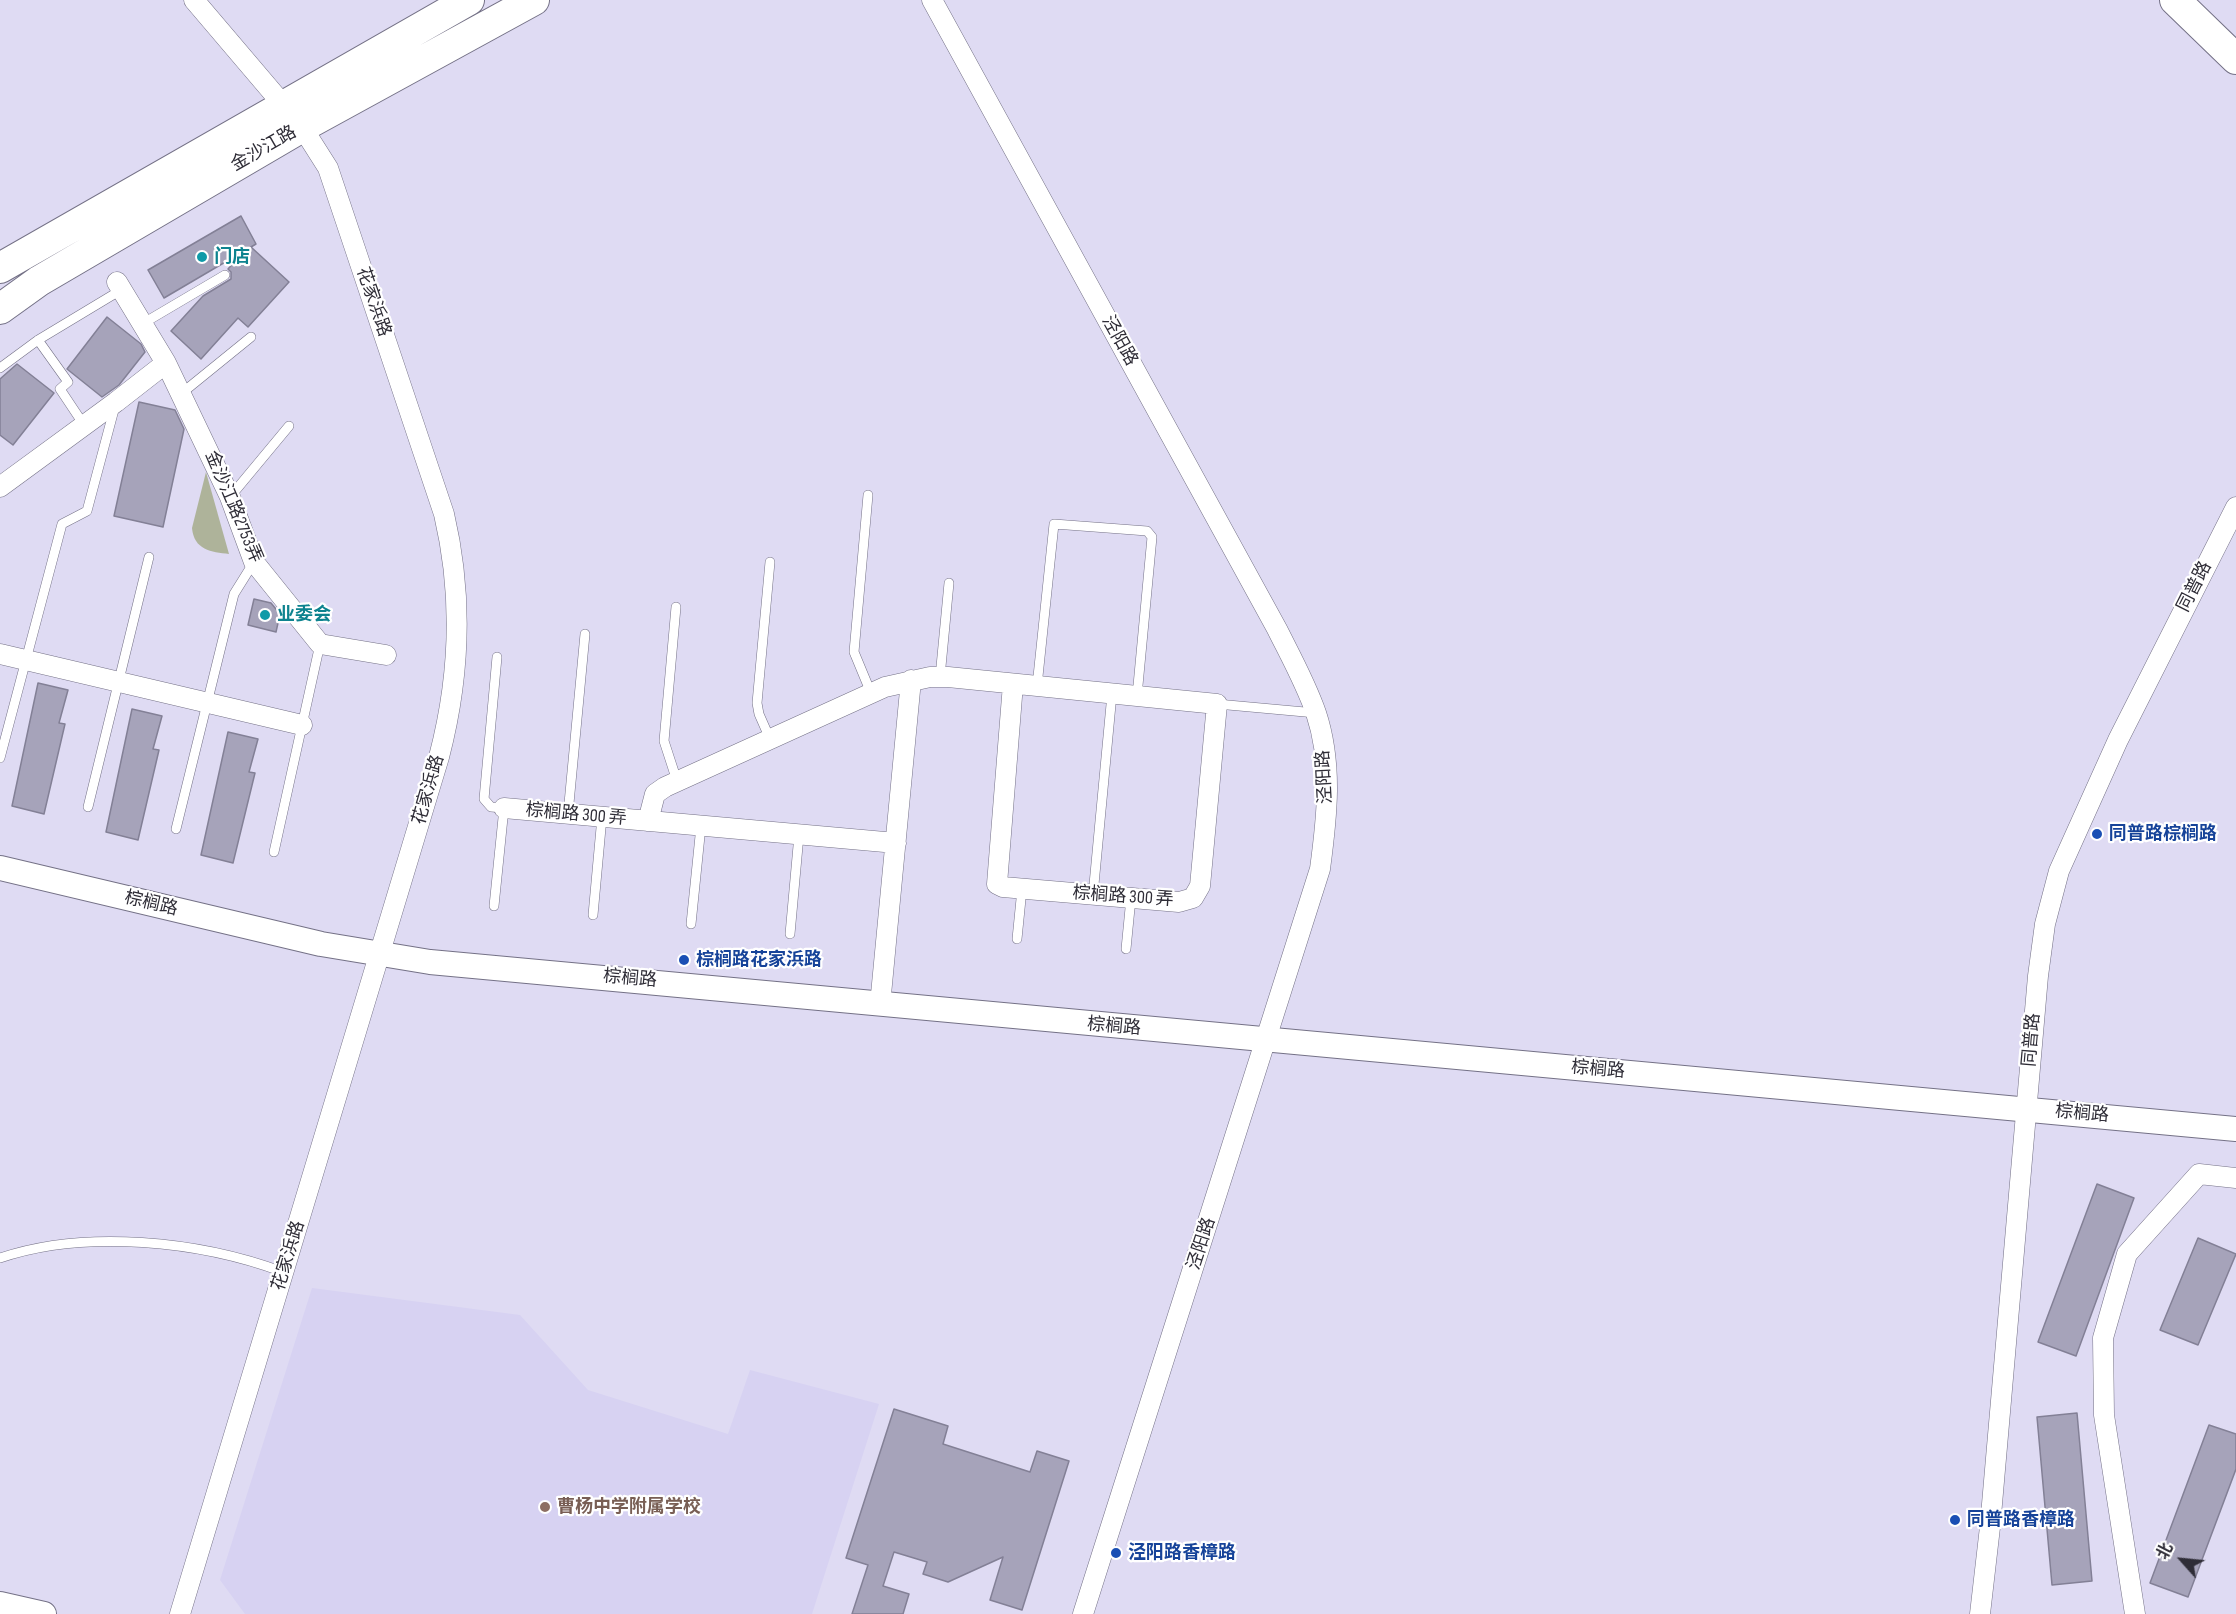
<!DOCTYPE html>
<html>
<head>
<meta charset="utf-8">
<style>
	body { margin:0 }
	#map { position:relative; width:2236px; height:1614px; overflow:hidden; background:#dfdbf3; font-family:"Sofia Sans Condensed","Noto Sans SC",sans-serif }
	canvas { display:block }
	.north { position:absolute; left:2152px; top:1530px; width:60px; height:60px; -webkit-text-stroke:4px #fff; paint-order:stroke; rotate:297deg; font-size:16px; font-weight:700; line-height:24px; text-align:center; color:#2f2d37 }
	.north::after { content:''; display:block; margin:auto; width:21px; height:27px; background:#2f2d37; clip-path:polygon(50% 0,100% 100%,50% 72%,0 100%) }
</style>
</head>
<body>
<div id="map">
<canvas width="2236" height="1614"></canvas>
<div class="north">北</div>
</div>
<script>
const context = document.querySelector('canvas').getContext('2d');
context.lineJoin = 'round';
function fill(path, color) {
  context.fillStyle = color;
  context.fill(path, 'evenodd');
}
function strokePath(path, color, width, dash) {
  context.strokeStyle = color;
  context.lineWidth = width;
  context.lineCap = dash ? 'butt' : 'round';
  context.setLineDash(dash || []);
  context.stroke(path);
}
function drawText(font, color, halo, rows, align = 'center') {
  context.font = font + ' "Sofia Sans Condensed","Noto Sans SC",sans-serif';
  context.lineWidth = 4.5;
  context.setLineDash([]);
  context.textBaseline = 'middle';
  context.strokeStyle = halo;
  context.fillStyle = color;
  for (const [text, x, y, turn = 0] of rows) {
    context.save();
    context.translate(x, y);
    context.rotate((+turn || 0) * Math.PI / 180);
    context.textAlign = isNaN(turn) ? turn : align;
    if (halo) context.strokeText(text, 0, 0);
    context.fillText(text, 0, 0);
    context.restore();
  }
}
fill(new Path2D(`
	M 312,1288 L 520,1315 L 588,1390 L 728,1434 L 750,1370 L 879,1404 L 812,1614 L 245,1614 L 220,1580 Z`), '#d7d2f2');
fill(new Path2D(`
	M 206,472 L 229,554 C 211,552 194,550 192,528 Z`), '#aeb39a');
const building = new Path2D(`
	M 241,216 L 256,244 L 251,247 L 289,282 L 248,327 L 238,318 L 201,359 L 171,331 L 203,296 L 231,279 L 231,272 L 228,269 L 244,251 L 164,298 L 148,270 Z
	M 107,317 L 141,344 L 145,352 L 119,385 L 102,397 L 67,369 Z
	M 17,364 L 54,393 L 13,445 L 0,435 L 0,379 Z
	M 139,402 L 175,410 L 184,429 L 163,527 L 114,516 Z
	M 254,599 L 271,603 L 280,614 L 276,632 L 248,625 Z
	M 38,683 L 68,690 L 59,723 L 65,724 L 44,814 L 12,806 Z
	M 132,709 L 162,716 L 153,749 L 159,750 L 138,840 L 106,832 Z
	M 228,732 L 258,739 L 249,772 L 255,773 L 233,863 L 201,855 Z
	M 2097,1184 L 2134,1198 L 2076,1356 L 2038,1342 Z
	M 2198,1238 L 2236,1254 L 2198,1345 L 2160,1330 Z
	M 894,1409 L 948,1426 L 943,1444 L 1030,1472 L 1037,1451 L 1069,1461 L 1022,1610 L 990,1600 L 1003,1557 L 948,1582 L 923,1574 L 927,1562 L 894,1552 L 883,1586 L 909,1594 L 903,1614 L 852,1614 L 868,1565 L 846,1558 Z
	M 2077,1413 L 2092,1581 L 2052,1585 L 2037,1417 Z
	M 2209,1425 L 2236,1434 L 2236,1469 L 2188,1597 L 2150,1583 Z`);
fill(building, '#a6a3ba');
strokePath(building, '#838096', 1.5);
const service = new Path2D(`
	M 142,324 L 225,275
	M 38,340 L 68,382 L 60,389 L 84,425
	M 0,368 L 38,340 L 121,290
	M 182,393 L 251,337
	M 868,495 L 854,652 L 871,693
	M 230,497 L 289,426
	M 676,607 L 664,741 L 677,781
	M 940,677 L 949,583
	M 1037,686 L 1054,524 L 1147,531 L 1152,537 L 1137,696
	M 1217,704 L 1316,713
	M 770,739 L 759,714 L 757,703 L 770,562
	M 0,758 L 62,524 L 87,511 L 115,406
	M 88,807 L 149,557
	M 568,814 L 585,634
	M 176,829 L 234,594 L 254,562
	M 274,852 L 320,644
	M 1093,895 L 1112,694
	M 494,906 L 504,808 L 491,807 L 484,799 L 497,657
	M 593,915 L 602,817
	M 691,924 L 701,826
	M 790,934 L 799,835
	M 1017,939 L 1022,889
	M 1126,949 L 1131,898
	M 0,1258 C 85,1229 200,1241 283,1272`);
const minor = new Path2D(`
	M 932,0 L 1277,629 C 1291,657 1306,684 1316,713 C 1333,764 1327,817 1320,869 L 1083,1614
	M 166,363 L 230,497 L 254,562 L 320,644 L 386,655
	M 0,487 L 116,402 L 166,363 L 117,282
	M 0,654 L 302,725
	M 504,808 L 896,843
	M 648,821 L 655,794 L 665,787 L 885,687 L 930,677 L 948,677 L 1217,704 L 1200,886 L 1193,898 L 1179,902 L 1003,887 L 997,884 L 1013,684
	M 880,1005 L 911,680
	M 180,1614 L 439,757 C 460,677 463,595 444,514 L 328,168 L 302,127 L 194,0
	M 1980,1614 L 1990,1527 L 2038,976 L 2045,924 L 2059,871 L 2118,740 L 2236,507
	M 2135,1614 L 2104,1415 L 2103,1338 L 2127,1254 L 2199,1174 L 2236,1178`);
const tertiary = new Path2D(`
	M 0,868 L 321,944 L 430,962 L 2236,1129
	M 0,1604 L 44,1614`);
const primary = new Path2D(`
	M 2175,0 L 2236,59
	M 0,268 L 469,0
	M 0,309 L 39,281 L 302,127 L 534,0`);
strokePath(service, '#747186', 10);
strokePath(minor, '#747186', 21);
strokePath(tertiary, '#747186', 26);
strokePath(primary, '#747186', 32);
strokePath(service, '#fff', 9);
strokePath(minor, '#fff', 20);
strokePath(tertiary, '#fff', 24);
strokePath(primary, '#fff', 30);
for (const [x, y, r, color] of [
	[202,257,6,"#0f9aa8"],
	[265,615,6,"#0f9aa8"],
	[2097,834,6,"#1a4fb4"],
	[684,960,6,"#1a4fb4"],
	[545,1507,6,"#8d6e63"],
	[1955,1520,6,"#1a4fb4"],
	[1116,1553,6,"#1a4fb4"]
]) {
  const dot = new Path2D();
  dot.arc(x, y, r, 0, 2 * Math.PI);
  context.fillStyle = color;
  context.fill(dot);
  strokePath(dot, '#fff', 2);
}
drawText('18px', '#2f2d37', '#fff', [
	["金沙江路",264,149,-30],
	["花家浜路",373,302,71],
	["泾阳路",1119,341,61],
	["金沙江路2753弄",233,507,67],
	["同普路",2195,587,-63],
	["泾阳路",1325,777,-93],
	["花家浜路",429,790,-74],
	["棕榈路 300 弄",576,815,5],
	["棕榈路 300 弄",1123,897,4],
	["棕榈路",151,904,13],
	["棕榈路",630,979,5],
	["棕榈路",1114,1027,5],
	["同普路",2032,1040,-85],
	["棕榈路",1598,1070,5],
	["棕榈路",2082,1114,5],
	["泾阳路",1202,1244,-72],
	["花家浜路",289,1256,-73]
]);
drawText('bold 18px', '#0d838f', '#fff', [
	["门店",214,257],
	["业委会",277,615]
], 'left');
drawText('bold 18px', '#164399', '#fff', [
	["同普路棕榈路",2109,834],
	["棕榈路花家浜路",696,960],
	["同普路香樟路",1967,1520],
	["泾阳路香樟路",1128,1553]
], 'left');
drawText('bold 18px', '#785e54', '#fff', [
	["曹杨中学附属学校",557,1507]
], 'left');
</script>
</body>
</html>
